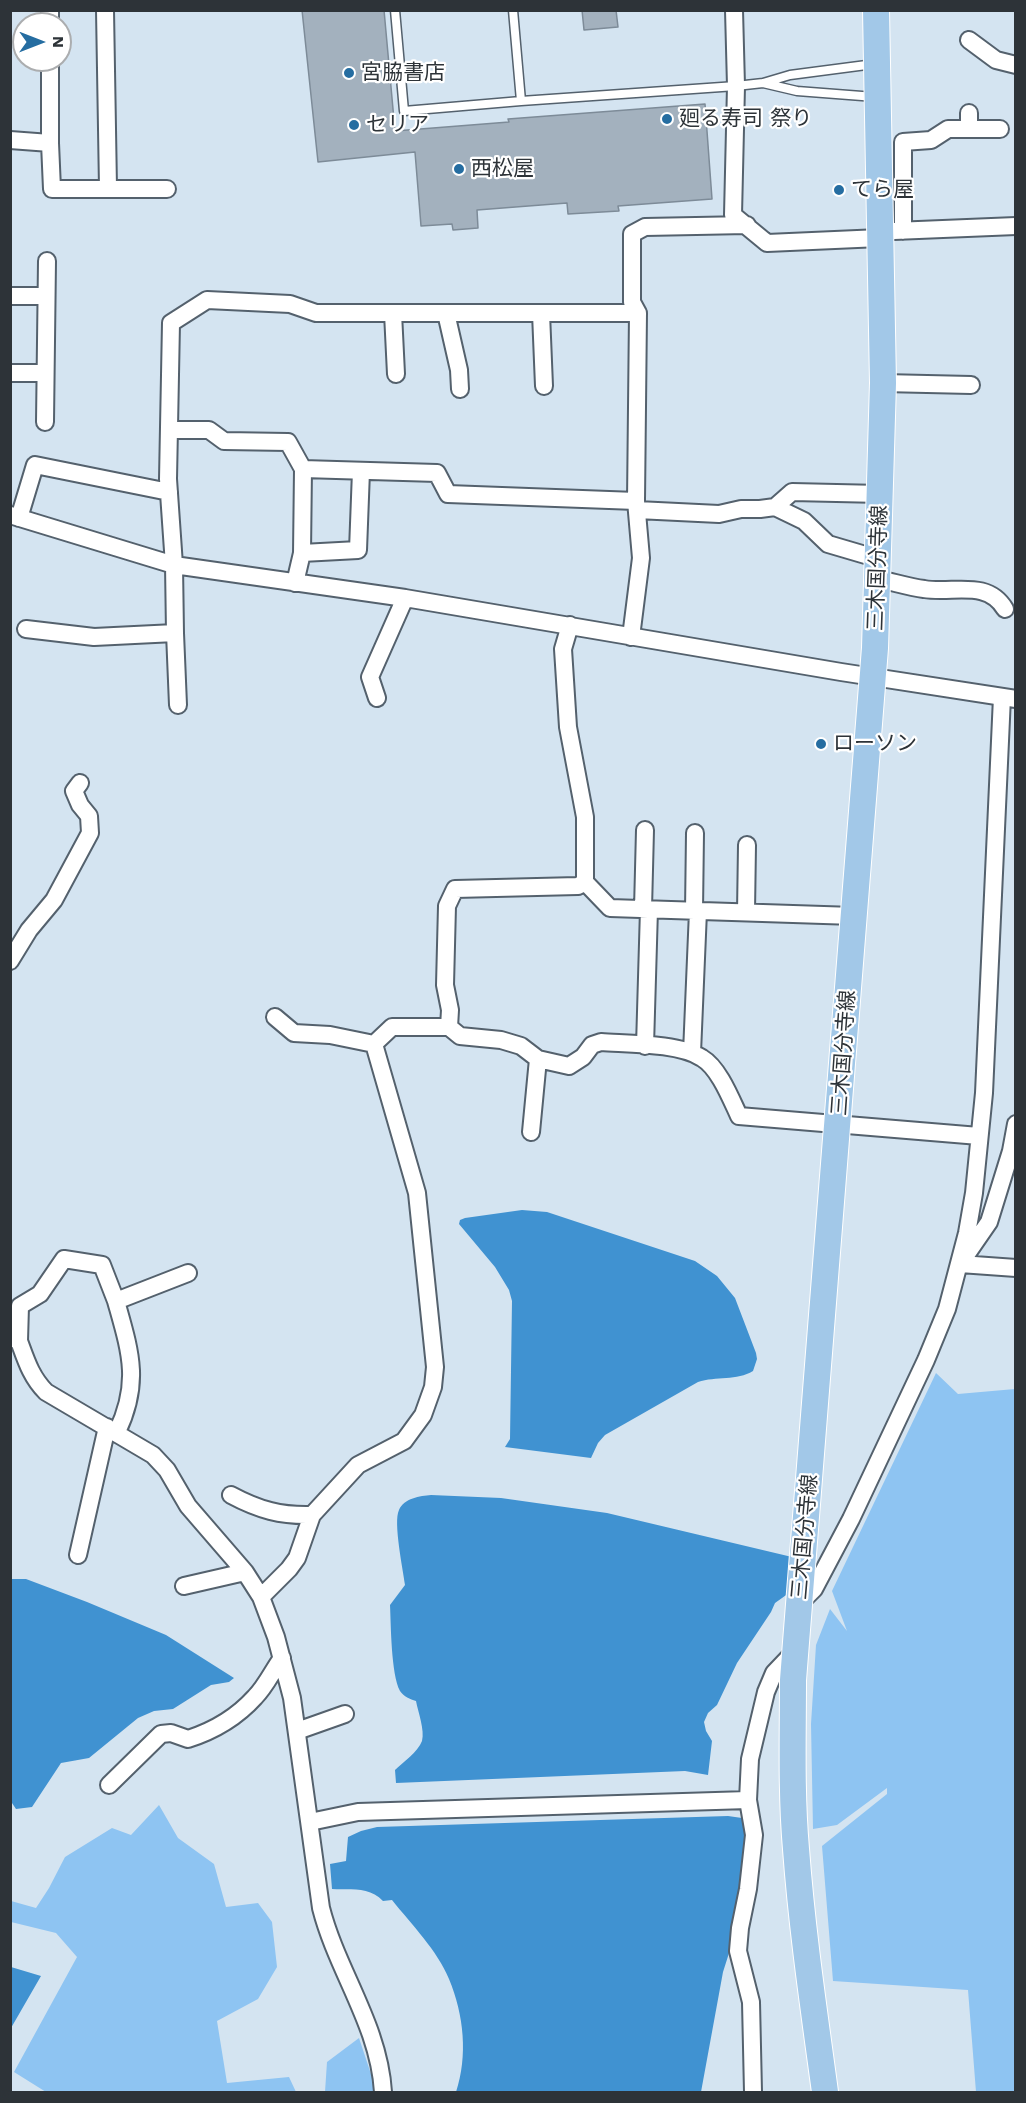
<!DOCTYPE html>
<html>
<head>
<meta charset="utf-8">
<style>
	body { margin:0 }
	#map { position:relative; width:1026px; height:2103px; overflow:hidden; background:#d4e4f1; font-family:"Work Sans",sans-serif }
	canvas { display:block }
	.frame { position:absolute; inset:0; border:12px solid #2d3338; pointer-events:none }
	.north { position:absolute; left:12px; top:12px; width:60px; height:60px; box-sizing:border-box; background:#fff; border:2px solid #abadaf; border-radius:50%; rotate:90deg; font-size:16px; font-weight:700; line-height:24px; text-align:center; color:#2d3338 }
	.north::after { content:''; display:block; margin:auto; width:21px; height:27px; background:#256da1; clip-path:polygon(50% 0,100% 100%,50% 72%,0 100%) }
</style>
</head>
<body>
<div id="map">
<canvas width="1026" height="2103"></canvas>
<div class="frame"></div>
<div class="north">N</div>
</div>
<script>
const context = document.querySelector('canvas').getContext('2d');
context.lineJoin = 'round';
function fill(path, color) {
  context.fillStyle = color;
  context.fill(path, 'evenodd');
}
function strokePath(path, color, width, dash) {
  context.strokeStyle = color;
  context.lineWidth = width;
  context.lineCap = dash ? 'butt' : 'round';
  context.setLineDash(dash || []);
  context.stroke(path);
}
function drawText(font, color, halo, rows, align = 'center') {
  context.font = font + ' "Work Sans","Noto Sans JP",sans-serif';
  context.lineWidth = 4.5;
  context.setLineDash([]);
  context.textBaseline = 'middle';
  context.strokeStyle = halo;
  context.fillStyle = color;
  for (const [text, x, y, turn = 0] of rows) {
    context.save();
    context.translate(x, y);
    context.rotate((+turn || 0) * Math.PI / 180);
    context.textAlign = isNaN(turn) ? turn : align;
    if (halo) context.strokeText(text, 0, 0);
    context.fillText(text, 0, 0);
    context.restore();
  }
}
fill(new Path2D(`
	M 936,1373 L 958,1394 L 1015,1389 L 1015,2092 L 976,2092 L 968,1990 L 833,1981 L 822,1846 L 887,1794 L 887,1788 L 837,1825 L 813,1829 L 811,1724 L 816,1645 L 830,1609 L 847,1631 L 832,1591 Z
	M 159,1805 L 178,1838 L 214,1864 L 226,1907 L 258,1903 L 272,1922 L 277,1967 L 258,1999 L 217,2021 L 227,2083 L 289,2077 L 296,2092 L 46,2092 L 14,2072 L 77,1957 L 56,1933 L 11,1922 L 11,1901 L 36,1908 L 49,1888 L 65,1857 L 112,1828 L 131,1835 Z
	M 359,2038 L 375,2086 L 375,2092 L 325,2092 L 327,2062 Z`), '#8ec4f2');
fill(new Path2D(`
	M 522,1210 L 547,1212 L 695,1261 L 717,1276 L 735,1298 L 756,1353 L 757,1359 L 753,1371 C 737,1381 716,1376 698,1382 L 605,1435 L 598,1443 L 591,1458 L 505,1447 L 510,1439 L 512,1301 L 509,1290 L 495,1267 L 459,1224 L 460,1220 L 465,1218 Z
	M 431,1495 L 501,1498 L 607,1513 L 792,1557 L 789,1593 L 775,1603 L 771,1612 L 737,1663 L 717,1705 L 708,1713 L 704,1722 L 706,1731 L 712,1741 L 708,1775 L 685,1771 L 396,1783 L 395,1770 C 403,1762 418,1752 422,1741 C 425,1730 418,1712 416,1701 C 410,1699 404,1697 400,1691 C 391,1674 391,1625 390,1605 L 405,1585 C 403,1569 393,1522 399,1510 C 404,1498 420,1496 431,1495 Z
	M 11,1579 L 26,1579 L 87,1602 L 166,1635 L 234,1678 L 229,1682 L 211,1685 L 173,1709 L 154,1711 L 138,1718 L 89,1758 L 61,1763 L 32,1807 L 16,1809 L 10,1800 Z
	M 728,1816 L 742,1818 L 746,1824 L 745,1863 L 730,1950 L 723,1972 L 701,2092 L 456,2092 C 468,2056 464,2015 449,1979 C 437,1950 412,1925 392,1900 L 383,1901 C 369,1886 351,1890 332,1889 L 330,1864 L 346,1861 L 348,1837 L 361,1831 L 377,1827 Z
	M 11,1967 L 41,1976 L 11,2028 L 10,1967 Z`), '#4092d1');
const building = new Path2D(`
	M 302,10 L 384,10 L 395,131 L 509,122 L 508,119 L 705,104 L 712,199 L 618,206 L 619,211 L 568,214 L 567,203 L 477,210 L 478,228 L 453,230 L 452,224 L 421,226 L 415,152 L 318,162 Z
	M 582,10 L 616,10 L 618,27 L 584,30 Z`);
fill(building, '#a3b1be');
strokePath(building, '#7d8b98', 1.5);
const service = new Path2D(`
	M 395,10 L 404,111 L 521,101
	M 513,10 L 521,101 L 736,86 L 763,83 L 790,75 L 874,64
	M 763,83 L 797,91 L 875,97`);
const minor = new Path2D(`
	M 50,10 L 50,24
	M 105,10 L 108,188
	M 734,10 L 736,86 L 733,215 L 767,243 L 880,238
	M 969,40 L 996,60 L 1016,65
	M 50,60 L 50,143
	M 969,129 L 969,113
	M 10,140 L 50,143 L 52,189 L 167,189
	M 894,231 L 1016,226
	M 903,231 L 903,142 L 931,140 L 948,129 L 1000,129
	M 10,296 L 46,296
	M 393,313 L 396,374
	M 446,313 L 459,370 L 460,389
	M 541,313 L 544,386
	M 10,373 L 45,373
	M 883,383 L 971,385
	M 45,422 L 47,261
	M 169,430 L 209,430 L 224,441 L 288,442 L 303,469
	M 775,507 L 804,521 L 828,544 L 879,559
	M 637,510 L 719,514 L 741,509 L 760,509 L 775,507 L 792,492 L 881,494
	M 10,515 L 174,565 L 405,598 L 841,672 L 1016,699
	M 19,518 L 35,465 L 169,492
	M 302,553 L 358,550 L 361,471
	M 878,579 C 893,582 909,587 924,589 C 953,594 987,579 1005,609
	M 295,583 L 302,553 L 303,469 L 437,473 L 448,494 L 636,501
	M 26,629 L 94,637 L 175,633 L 174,565 L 168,479 L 171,323 L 207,300 L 290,304 L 316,313 L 638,313
	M 175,633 L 178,705
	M 631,637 L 641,558 L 636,501 L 638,313 L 632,302 L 632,234 L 645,227 L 747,225
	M 377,698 L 370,677 L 405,598
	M 585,882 L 610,908 L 854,916
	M 643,909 L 645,830
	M 694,911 L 695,833
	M 746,912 L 747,845
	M 10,961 L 29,930 L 54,900 L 90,833 L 89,816 L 80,805 L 74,791 L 80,783
	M 275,1017 L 294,1033 L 330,1035 L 374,1044
	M 449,1027 L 450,1010 L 445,985 L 447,906 L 455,889 L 578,886 L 585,882 L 585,817 L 568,727 L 563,649 L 570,625
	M 645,1046 L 649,909
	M 692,1053 L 698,911
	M 1016,1124 L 1011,1151 L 989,1222 L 960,1264 L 1016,1268
	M 531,1132 L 538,1059
	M 10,1338 L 19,1341 C 26,1360 31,1377 46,1392 L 153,1455 L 167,1470 L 188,1506 L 245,1572 L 261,1597 L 276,1637 L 292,1698 L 321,1908 C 337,1971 379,2025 383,2092
	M 19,1341 L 20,1306 L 40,1294 L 64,1259 L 102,1265 L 116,1301
	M 117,1432 C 141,1382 130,1351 116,1301 L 188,1273
	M 231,1495 C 259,1510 281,1516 312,1515
	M 78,1555 L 107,1427
	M 184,1586 L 245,1572
	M 261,1597 L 289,1569 L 297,1558 L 312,1515 L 358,1465 L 404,1441 L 423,1415 L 433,1387 L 435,1367 L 417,1193 L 374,1044 L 392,1027 L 449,1027 L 460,1036 L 501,1040 L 521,1046 L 538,1059 L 569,1066 L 583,1057 L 592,1045 L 601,1042 C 629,1044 679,1043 702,1058 C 719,1068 731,1099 739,1116 L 979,1136
	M 800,1603 L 814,1589 L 851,1519 L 926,1360 L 947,1309 L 967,1233 L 974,1193 L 984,1093 L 1002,697
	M 297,1731 L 345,1714
	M 109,1785 L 161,1734 L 171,1733 L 188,1739 C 213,1731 237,1717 255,1697 C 266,1686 273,1670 282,1658
	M 310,1822 L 358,1812 L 748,1800
	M 753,2092 L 751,2002 L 738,1951 L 740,1928 L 748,1889 L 754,1835 L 748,1800 L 750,1759 L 766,1692 L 774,1673 L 795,1651`);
const primary = new Path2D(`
	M 825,2092 C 814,2011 802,1930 796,1849 C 791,1792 793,1736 793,1680 L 875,648 L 883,383 L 876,10`);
strokePath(service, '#54616d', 11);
strokePath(minor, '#54616d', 20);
strokePath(primary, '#fff', 28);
strokePath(service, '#fff', 8);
strokePath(minor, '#fff', 16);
strokePath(primary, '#a2c8e8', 26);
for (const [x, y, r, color] of [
	[349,73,6,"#256da1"],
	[667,119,6,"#256da1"],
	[354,125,6,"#256da1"],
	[459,169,6,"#256da1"],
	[839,190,6,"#256da1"],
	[821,744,6,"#256da1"]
]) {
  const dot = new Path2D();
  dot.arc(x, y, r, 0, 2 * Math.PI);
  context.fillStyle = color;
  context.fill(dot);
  strokePath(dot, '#fff', 2);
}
drawText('21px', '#2d3338', '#fff', [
	["宮脇書店",361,73],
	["廻る寿司 祭り",679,119],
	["セリア",366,125],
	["西松屋",471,169],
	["てら屋",851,190],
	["ローソン",833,744]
], 'left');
drawText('21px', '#2d3338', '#fff', [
	["三木国分寺線",878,568,-88],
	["三木国分寺線",844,1053,-86],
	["三木国分寺線",805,1537,-85]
]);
</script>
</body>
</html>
